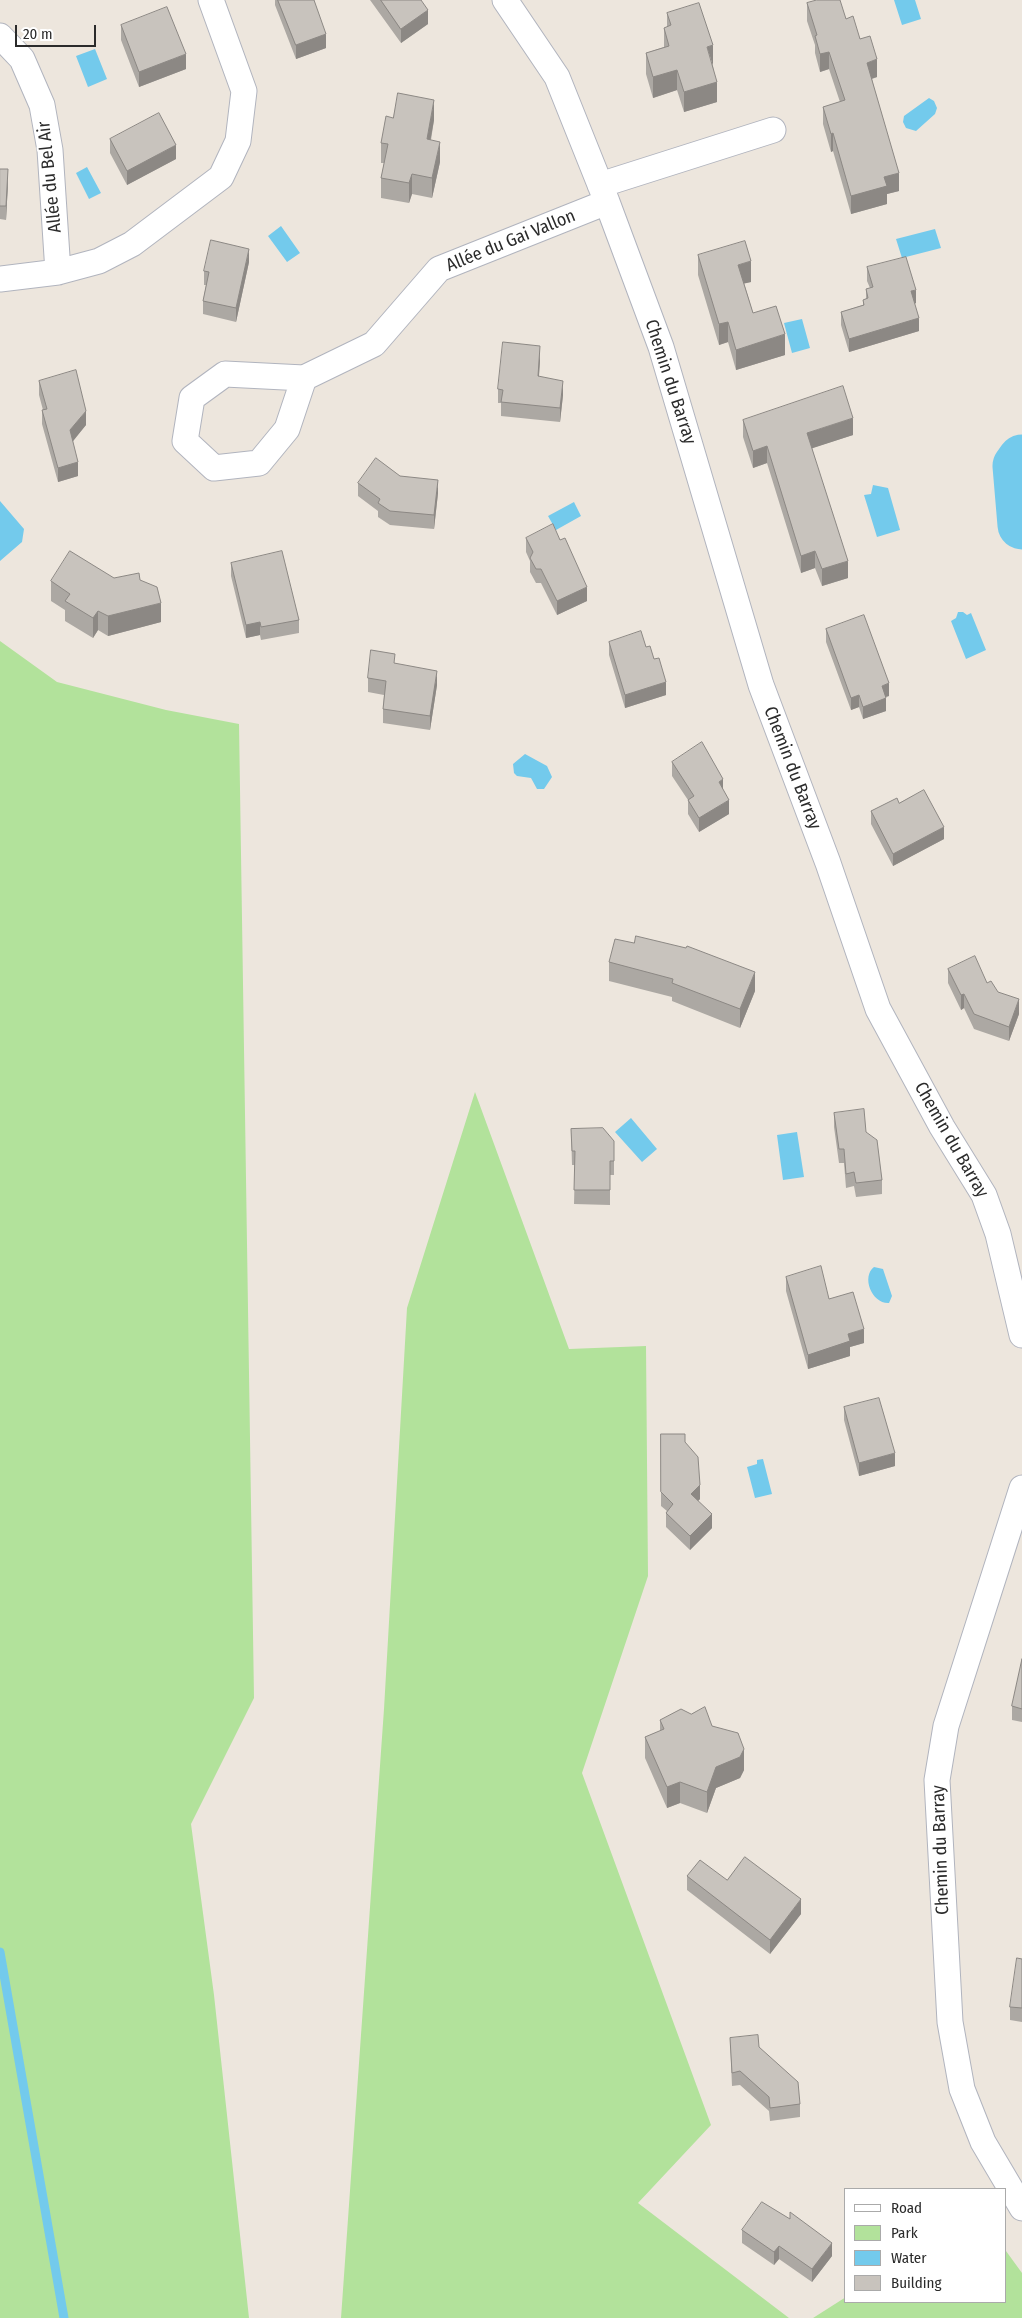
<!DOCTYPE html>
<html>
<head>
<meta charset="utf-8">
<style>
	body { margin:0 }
	#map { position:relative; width:1022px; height:2318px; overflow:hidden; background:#ede6dd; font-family:"Fira Sans Condensed",sans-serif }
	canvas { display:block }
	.legend { position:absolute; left:844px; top:2188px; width:162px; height:115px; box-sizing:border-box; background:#fff; border:1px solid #aaa; margin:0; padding:6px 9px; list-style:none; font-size:15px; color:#2b2b2b }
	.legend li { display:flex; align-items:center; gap:10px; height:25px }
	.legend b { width:25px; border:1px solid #aaa }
	.scale { position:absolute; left:15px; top:25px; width:81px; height:22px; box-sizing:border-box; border:2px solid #2b2b2b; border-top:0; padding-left:6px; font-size:15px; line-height:18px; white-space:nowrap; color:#2b2b2b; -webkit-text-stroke:4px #fff; paint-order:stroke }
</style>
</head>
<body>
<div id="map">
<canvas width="1022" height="2318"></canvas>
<ul class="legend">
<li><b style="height:6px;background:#fff"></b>Road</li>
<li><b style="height:14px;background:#b2e29b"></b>Park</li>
<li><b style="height:14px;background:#73caec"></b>Water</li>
<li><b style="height:14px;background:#c8c3bd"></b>Building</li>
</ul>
<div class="scale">20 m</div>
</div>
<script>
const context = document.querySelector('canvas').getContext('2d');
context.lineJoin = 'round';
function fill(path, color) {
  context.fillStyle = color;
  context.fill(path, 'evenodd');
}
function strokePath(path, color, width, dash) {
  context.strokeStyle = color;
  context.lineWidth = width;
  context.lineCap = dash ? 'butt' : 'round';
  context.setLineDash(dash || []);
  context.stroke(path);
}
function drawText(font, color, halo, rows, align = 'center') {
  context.font = font + ' "Fira Sans Condensed",sans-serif';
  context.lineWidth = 4;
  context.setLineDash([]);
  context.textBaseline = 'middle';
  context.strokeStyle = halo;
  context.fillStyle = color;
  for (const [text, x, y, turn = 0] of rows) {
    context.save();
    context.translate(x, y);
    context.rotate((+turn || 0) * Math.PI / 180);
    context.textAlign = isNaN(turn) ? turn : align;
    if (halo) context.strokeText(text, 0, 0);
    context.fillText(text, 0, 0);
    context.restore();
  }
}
fill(new Path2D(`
	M 0,641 L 57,682 L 166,710 L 239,724 L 254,1698 L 191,1824 L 214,1995 L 249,2318 L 0,2318 Z
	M 475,1092 L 569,1349 L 646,1346 L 648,1576 L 582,1773 L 711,2125 L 638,2203 L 789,2318 L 341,2318 L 384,1709 L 407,1308 Z
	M 1006,2251 L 1022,2273 L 1022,2318 L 813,2318 L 846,2297 L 846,2302 L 1006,2302 Z`), '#b2e29b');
fill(new Path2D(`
	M 894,0 L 915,0 L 921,19 L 902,25 Z
	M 95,49 L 107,79 L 88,87 L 76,56 Z
	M 929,98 L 934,101 L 937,108 L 935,114 L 916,131 L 906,128 L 903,122 L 904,116 Z
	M 87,167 L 101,193 L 89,199 L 76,173 Z
	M 281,226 L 300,253 L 287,262 L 268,236 Z
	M 935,229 L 941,248 L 902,258 L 896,239 Z
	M 802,319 L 810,348 L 792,353 L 784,323 Z
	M 873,485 L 888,488 L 900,530 L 877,537 L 864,495 L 871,494 Z
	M 0,501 L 24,529 L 22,542 L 0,561 Z
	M 574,502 L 581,516 L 556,530 L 548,516 Z
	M 958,612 L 963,612 L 967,615 L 971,613 L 986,650 L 966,659 L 951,621 L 956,618 Z
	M 525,754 L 547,766 L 552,777 L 544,789 L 537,789 L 531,778 L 517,776 L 514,773 L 513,764 Z
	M 631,1118 L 657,1149 L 642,1162 L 615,1132 Z
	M 797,1132 L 804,1177 L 783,1180 L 777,1135 Z
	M 874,1267 L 883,1269 L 892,1296 L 889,1303 C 872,1304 861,1277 874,1267 Z
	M 763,1459 L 772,1494 L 755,1498 L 747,1467 L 757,1464 L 757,1460 Z`), '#73caec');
strokePath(new Path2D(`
	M 0,1952 L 64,2318`), '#73caec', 9);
strokePath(new Path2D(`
	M 1022,459 L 1017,466 L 1022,525`), '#73caec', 49);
const minor = new Path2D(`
	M 505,0 L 557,77 L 607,202 L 661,347 L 761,685 L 828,863 L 878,1009 L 942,1127 L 984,1195 L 998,1234 L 1022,1335
	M 0,36 L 22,59 L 42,105 L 50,150 L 58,272
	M 600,185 L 773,130
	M 0,279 L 58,272 L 99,261 L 132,244 L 221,177 L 238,141 L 244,91 L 211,0
	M 304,378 L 287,429 L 259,463 L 214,468 L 185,441 L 192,398 L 225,374 L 304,378 L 374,344 L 439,269 L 607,202
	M 1022,1488 L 946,1726 L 937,1780 L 950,2022 L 962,2089 L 983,2142 L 1022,2208`);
strokePath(minor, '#b1b4be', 27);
strokePath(minor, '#fff', 25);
fill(new Path2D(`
	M 275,0 L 314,0 L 326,48 L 296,59 L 275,5 Z
	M 370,0 L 421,0 L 428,24 L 401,43 Z
	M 807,3 L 846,19 L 860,39 L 877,77 L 872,79 L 899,191 L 887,194 L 887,204 L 851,214 L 833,151 L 831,152 L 823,124 L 823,107 L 840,102 L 829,69 L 820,72 L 815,53 L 815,45 L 807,21 Z
	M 667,13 L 713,66 L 717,102 L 684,112 L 677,90 L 653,98 L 646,74 L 646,53 L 664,47 L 664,28 L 667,27 Z
	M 121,25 L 186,69 L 139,87 L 121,40 Z
	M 393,118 L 434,120 L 431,140 L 440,162 L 432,198 L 412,194 L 409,203 L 381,198 L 381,178 L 384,163 L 381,163 L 381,143 Z
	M 110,139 L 176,159 L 127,185 L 110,153 Z
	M 0,169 L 8,183 L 6,220 L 0,219 Z
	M 698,255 L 751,282 L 744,283 L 753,313 L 785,355 L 736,370 L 728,342 L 719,345 L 698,275 Z
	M 249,262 L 236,322 L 203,314 L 203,301 L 206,285 L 204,285 L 204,271 Z
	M 867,267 L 916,303 L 914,304 L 919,331 L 849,352 L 841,325 L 841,312 L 863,305 L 863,300 L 866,299 L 866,289 L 870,288 L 867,281 Z
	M 540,359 L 539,377 L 563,395 L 560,422 L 501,416 L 501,403 L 498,403 L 498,389 Z
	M 39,381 L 86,425 L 72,441 L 78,476 L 58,482 L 42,424 L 42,410 L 43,410 L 39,395 Z
	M 743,420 L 853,435 L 812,448 L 848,578 L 822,586 L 815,568 L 801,573 L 767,463 L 753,468 L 743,437 Z
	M 400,476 L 438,493 L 434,529 L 390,525 L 378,517 L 378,511 L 358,496 L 358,483 Z
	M 526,538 L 587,601 L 557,615 L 541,583 L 536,583 L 530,572 L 530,561 L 526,552 Z
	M 231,563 L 299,620 L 299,633 L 261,640 L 260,635 L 246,638 L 231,576 Z
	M 114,578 L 140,580 L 161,622 L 108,636 L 98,630 L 93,638 L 65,621 L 65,610 L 51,601 L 51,581 Z
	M 826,629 L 889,696 L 885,697 L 886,711 L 863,719 L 859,707 L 851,710 L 826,642 Z
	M 609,642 L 646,647 L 666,695 L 625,708 L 609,655 Z
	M 395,663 L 437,685 L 430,730 L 383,723 L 383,709 L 384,695 L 368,692 L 368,678 Z
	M 672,762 L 729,814 L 699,832 L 688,814 L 688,800 L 672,776 Z
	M 899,803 L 944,839 L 893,866 L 871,824 L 871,811 Z
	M 634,943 L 755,991 L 740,1028 L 672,1001 L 672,997 L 609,981 L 609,962 Z
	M 948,969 L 987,983 L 1019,1014 L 1009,1041 L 974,1029 L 964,1008 L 961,1010 L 948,983 Z
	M 834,1113 L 866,1132 L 882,1180 L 882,1194 L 856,1197 L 854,1186 L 846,1188 L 844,1163 L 839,1163 L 834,1127 Z
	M 571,1129 L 614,1155 L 614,1175 L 610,1175 L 610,1205 L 574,1204 L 575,1165 L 572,1165 Z
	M 786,1277 L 829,1299 L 864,1343 L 850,1347 L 850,1356 L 808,1369 L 786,1291 Z
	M 844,1407 L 895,1466 L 859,1476 L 844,1420 Z
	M 661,1434 L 685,1442 L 700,1499 L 698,1501 L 712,1528 L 690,1550 L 666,1527 L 666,1513 L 667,1511 L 661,1506 Z
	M 1022,1659 L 1022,1722 L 1012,1720 L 1012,1706 Z
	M 660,1720 L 712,1726 L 744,1770 L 740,1778 L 716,1788 L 707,1813 L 680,1803 L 667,1808 L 645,1758 L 645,1737 L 660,1731 Z
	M 687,1876 L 727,1880 L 801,1914 L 770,1954 L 687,1890 Z
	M 1022,1959 L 1022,2022 L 1010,2020 L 1010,2007 Z
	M 730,2038 L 759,2047 L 800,2104 L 800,2117 L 770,2121 L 769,2111 L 740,2085 L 732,2086 Z
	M 742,2230 L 832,2256 L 812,2282 L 779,2259 L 774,2265 L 742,2243 Z`), '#aca8a3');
fill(new Path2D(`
	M 428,10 L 428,24 L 401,43 L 401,29 Z
	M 326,34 L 326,48 L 296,59 L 296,45 Z
	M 713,45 L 713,66 L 707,47 Z
	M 829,52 L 829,69 L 820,72 L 820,54 Z
	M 186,54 L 186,69 L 139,87 L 139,72 Z
	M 877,59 L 877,77 L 867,80 L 867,63 Z
	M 677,70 L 677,90 L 653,98 L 653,77 Z
	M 717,82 L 717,102 L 684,112 L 684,92 Z
	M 434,100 L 434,120 L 427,159 L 427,139 Z
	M 833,133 L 833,151 L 831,152 L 831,134 Z
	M 440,142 L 440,162 L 432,198 L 432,178 Z
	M 176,145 L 176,159 L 127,185 L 127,171 Z
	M 8,169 L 8,183 L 6,220 L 6,206 Z
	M 899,173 L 899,191 L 887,194 L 887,204 L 851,214 L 851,196 L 884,177 Z
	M 412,174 L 412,194 L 409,203 L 409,183 Z
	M 249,249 L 249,262 L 236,322 L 236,308 Z
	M 751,261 L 751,282 L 738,285 L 738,265 Z
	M 916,290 L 916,303 L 911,305 L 911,291 Z
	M 919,318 L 919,331 L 849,352 L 849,339 Z
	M 728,322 L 728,342 L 719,345 L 719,324 Z
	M 785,334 L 785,355 L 736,370 L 736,350 Z
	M 540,346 L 540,359 L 538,390 L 538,376 Z
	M 563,381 L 563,395 L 560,422 L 560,408 Z
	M 86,411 L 86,425 L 70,445 L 70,430 Z
	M 853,418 L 853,435 L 807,450 L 807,433 Z
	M 767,446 L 767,463 L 753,468 L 753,451 Z
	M 78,462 L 78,476 L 58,482 L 58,468 Z
	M 438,480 L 438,493 L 434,529 L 434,515 Z
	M 815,551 L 815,568 L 801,573 L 801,556 Z
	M 848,561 L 848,578 L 822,586 L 822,569 Z
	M 587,587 L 587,601 L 557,615 L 557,601 Z
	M 161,603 L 161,622 L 108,636 L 108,616 Z
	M 98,611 L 98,630 L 93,638 L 93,618 Z
	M 260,622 L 260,635 L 246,638 L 246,625 Z
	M 437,671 L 437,685 L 430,730 L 430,716 Z
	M 666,682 L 666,695 L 625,708 L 625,695 Z
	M 889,683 L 889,696 L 882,698 L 882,686 Z
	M 859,695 L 859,707 L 851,710 L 851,698 Z
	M 886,698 L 886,711 L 863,719 L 863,707 Z
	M 723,779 L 723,793 L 719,782 Z
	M 729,800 L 729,814 L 699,832 L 699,818 Z
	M 944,827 L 944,839 L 893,866 L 893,854 Z
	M 755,972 L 755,991 L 740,1028 L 740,1009 Z
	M 964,994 L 964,1008 L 961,1010 L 961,995 Z
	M 1019,999 L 1019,1014 L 1009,1041 L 1009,1027 Z
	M 864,1329 L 864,1343 L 850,1347 L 850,1356 L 808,1369 L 808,1355 L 848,1334 Z
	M 895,1453 L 895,1466 L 859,1476 L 859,1463 Z
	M 700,1485 L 700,1499 L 691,1508 L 691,1494 Z
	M 712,1514 L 712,1528 L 690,1550 L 690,1536 Z
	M 744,1749 L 744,1770 L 740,1778 L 716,1788 L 707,1813 L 707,1792 L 716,1767 Z
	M 680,1782 L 680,1803 L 667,1808 L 667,1787 Z
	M 801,1899 L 801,1914 L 770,1954 L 770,1940 Z
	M 832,2243 L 832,2256 L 812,2282 L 812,2269 Z
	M 779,2246 L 779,2259 L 774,2265 L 774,2252 Z`), '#8c8884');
const building = new Path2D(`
	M 278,0 L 314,0 L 326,34 L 296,45 Z
	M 381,0 L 421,0 L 428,10 L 401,29 Z
	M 817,0 L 840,0 L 846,19 L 853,16 L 860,39 L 870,36 L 877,59 L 867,63 L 899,173 L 884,177 L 887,186 L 851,196 L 833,133 L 831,134 L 823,107 L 845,100 L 829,52 L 820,54 L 815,36 L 817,35 L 807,3 Z
	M 699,3 L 713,45 L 707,47 L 717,82 L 684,92 L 677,70 L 653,77 L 646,53 L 669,46 L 664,28 L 671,25 L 667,13 Z
	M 167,7 L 186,54 L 139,72 L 121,25 Z
	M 398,93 L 434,100 L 427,139 L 440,142 L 432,178 L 412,174 L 409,183 L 381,178 L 388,144 L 381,143 L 386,116 L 393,118 Z
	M 159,113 L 176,145 L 127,171 L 110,139 Z
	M 0,169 L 8,169 L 6,206 L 0,206 Z
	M 211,240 L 249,249 L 236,308 L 203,301 L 209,272 L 204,271 Z
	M 745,241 L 751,261 L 738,265 L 753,313 L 776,306 L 785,334 L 736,350 L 728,322 L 719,324 L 698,255 Z
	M 906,257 L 916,290 L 911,291 L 919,318 L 849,339 L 841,312 L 864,305 L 863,300 L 868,298 L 866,289 L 873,287 L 867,267 Z
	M 503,342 L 540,346 L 538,376 L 563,381 L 560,408 L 501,402 L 503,390 L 498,389 Z
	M 76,370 L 86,411 L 70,430 L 78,462 L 58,468 L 42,410 L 47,409 L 39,381 Z
	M 843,386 L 853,418 L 807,433 L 848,561 L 822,569 L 815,551 L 801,556 L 767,446 L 753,451 L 743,420 Z
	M 376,458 L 400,476 L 438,480 L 434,515 L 390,511 L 378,503 L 380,499 L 358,483 Z
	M 553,524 L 560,540 L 565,538 L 587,587 L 557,601 L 541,569 L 536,569 L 530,558 L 533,552 L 526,538 Z
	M 70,551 L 114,578 L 139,573 L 140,580 L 157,587 L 161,603 L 108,616 L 98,611 L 93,618 L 65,601 L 70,594 L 51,581 Z
	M 282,551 L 299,620 L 261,627 L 260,622 L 246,625 L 231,563 Z
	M 864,615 L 889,683 L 882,686 L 886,698 L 863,707 L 859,695 L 851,698 L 826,629 Z
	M 641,631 L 646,647 L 650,646 L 654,659 L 659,658 L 666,682 L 625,695 L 609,642 Z
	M 371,650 L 395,654 L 394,663 L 437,671 L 430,716 L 383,709 L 386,681 L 368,678 Z
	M 702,742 L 723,779 L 719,782 L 729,800 L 699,818 L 688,800 L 694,796 L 672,762 Z
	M 924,790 L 944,827 L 893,854 L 871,811 L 897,798 L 899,803 Z
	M 636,936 L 686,948 L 687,946 L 755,972 L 740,1009 L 672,983 L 673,979 L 609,962 L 615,939 L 634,943 Z
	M 975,956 L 987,983 L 991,981 L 998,992 L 1019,999 L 1009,1027 L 974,1014 L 964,994 L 961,995 L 948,969 Z
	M 864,1109 L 866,1132 L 877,1140 L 882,1180 L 856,1183 L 854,1172 L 846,1174 L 844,1149 L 839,1149 L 834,1113 Z
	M 603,1128 L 614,1141 L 614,1161 L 610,1161 L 610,1190 L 574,1190 L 575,1151 L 572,1151 L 571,1129 Z
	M 821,1266 L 829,1299 L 853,1292 L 864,1329 L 848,1334 L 850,1341 L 808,1355 L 786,1277 Z
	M 879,1398 L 895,1453 L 859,1463 L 844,1407 Z
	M 661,1434 L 685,1434 L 685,1442 L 698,1457 L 700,1485 L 691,1494 L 712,1514 L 690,1536 L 666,1513 L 673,1504 L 661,1492 Z
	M 1022,1659 L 1022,1709 L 1012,1706 Z
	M 705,1707 L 712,1726 L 738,1733 L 744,1749 L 740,1757 L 716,1767 L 707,1792 L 680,1782 L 667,1787 L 645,1737 L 664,1729 L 660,1720 L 681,1709 L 691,1714 Z
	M 745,1857 L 801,1899 L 770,1940 L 687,1876 L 700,1860 L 727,1880 Z
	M 1017,1958 L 1022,1959 L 1022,2008 L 1010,2007 Z
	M 758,2035 L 759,2047 L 798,2082 L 800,2104 L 770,2108 L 769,2097 L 740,2071 L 732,2073 L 730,2038 Z
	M 762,2202 L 790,2219 L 790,2212 L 832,2243 L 812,2269 L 779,2246 L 774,2252 L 742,2230 Z`);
fill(building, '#c8c3bd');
strokePath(building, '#8c8884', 1);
drawText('18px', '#2b2b2b', '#fff', [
	["Allée du Bel Air",50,177,-96],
	["Allée du Gai Vallon",511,241,-22],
	["Chemin du Barray",670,382,72],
	["Chemin du Barray",792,768,69],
	["Chemin du Barray",951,1140,60],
	["Chemin du Barray",941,1850,-92]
]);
</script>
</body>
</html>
